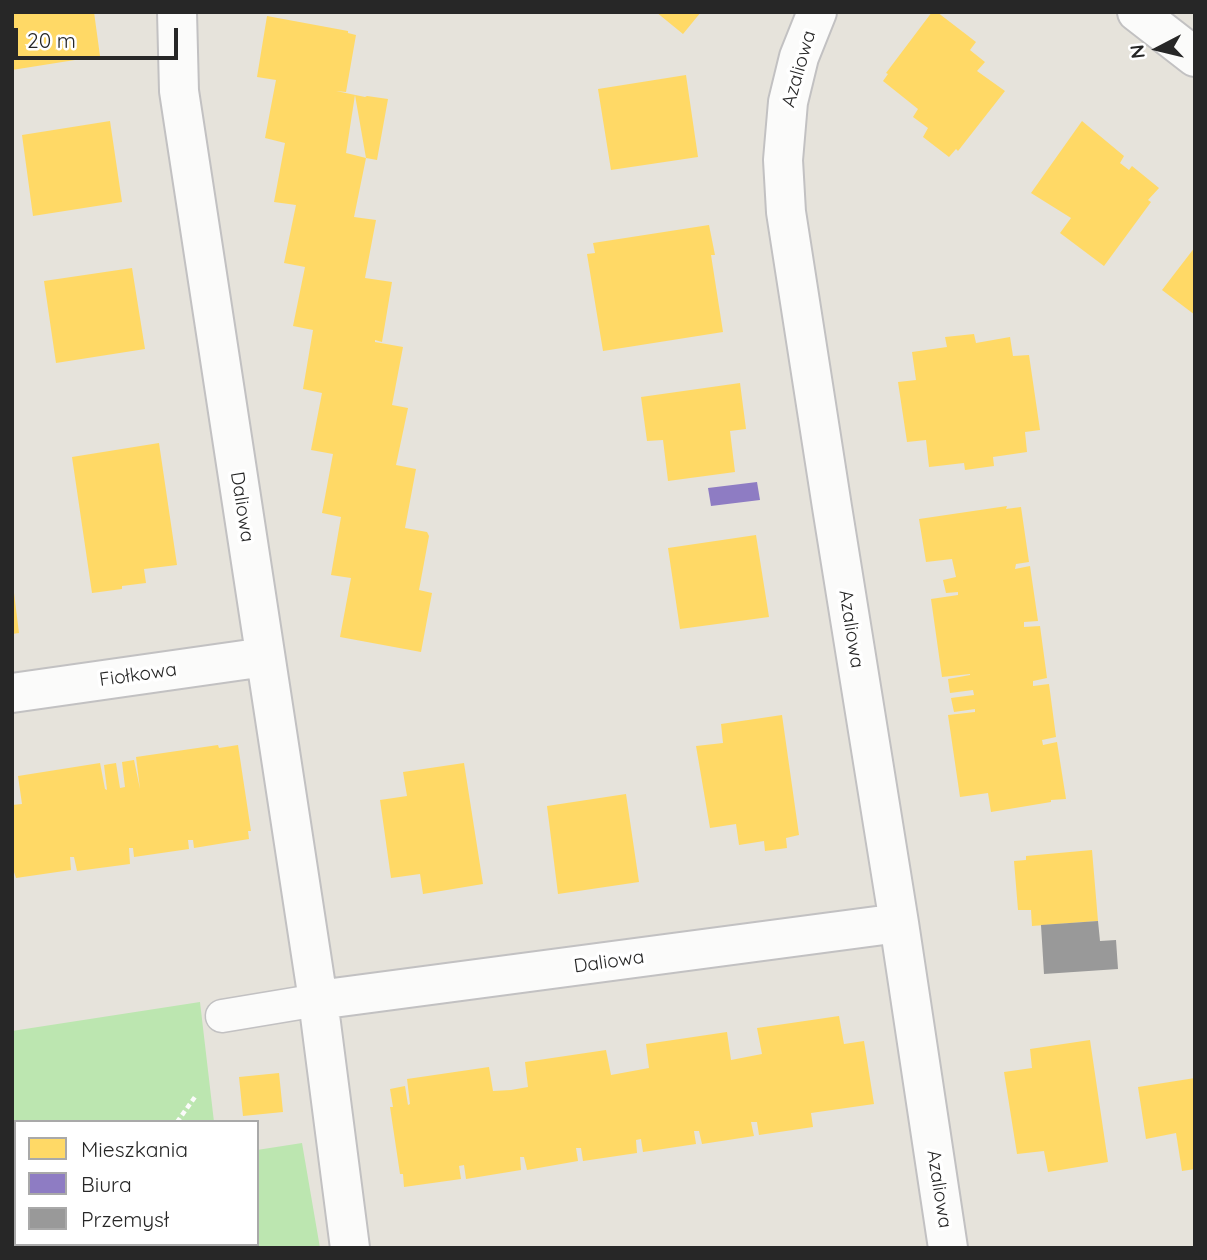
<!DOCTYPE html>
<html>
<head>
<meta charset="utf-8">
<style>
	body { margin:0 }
	#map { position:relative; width:1207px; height:1260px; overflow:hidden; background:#e6e3db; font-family:Quicksand,sans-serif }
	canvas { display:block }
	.frame { position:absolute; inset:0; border:14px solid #272727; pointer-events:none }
	.legend { position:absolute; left:14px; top:1120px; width:245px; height:126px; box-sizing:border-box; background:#fff; border:2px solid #a9a9a9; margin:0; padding:9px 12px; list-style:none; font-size:21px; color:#272727 }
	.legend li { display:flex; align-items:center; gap:14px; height:35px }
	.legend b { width:35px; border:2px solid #a9a9a9 }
	.north { position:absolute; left:1123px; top:14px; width:70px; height:70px; -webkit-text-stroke:5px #fff; paint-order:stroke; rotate:263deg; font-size:19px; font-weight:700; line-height:28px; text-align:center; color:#272727 }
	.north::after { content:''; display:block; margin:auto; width:24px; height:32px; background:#272727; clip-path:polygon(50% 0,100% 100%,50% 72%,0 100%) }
	.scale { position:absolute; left:14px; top:28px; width:164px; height:32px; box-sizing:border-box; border:4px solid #272727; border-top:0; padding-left:9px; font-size:21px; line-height:24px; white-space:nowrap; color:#272727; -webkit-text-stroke:5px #fff; paint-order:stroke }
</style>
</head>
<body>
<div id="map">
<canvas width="1207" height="1260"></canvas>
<div class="frame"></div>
<ul class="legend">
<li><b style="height:19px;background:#ffd966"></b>Mieszkania</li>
<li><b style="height:19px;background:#8e7cc3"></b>Biura</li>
<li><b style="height:19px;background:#999"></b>Przemysł</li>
</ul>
<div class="north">N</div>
<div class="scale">20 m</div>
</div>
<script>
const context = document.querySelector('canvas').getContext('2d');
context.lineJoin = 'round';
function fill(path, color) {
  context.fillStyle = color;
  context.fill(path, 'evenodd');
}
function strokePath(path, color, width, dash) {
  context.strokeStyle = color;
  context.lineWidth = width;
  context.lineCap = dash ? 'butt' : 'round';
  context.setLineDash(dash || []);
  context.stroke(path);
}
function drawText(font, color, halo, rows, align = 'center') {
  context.font = font + ' Quicksand,sans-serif';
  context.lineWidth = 7;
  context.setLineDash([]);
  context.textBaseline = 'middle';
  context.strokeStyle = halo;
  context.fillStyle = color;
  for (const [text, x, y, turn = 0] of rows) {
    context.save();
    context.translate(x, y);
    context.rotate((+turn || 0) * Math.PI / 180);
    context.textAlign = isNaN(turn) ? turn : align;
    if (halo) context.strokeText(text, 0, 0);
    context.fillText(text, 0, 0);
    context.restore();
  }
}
fill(new Path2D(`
	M 200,1002 L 214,1122 L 16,1122 L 16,1244 L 257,1244 L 257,1150 L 302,1143 L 320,1248 L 12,1248 L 12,1031 Z`), '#bce6b0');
fill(new Path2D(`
	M 12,12 L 94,12 L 100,56 L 12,70 Z
	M 656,12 L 701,12 L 683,34 Z
	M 932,12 L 937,12 L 976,42 L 970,50 L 985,62 L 977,71 L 1005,91 L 958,151 L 956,149 L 949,157 L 923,137 L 928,128 L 913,117 L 918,109 L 883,81 L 888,74 L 886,73 Z
	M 267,16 L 348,31 L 348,33 L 356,35 L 346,92 L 336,91 L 365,97 L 367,96 L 388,99 L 377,160 L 366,158 L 355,95 L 346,153 L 366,158 L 354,217 L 376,220 L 365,278 L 392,282 L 382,342 L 375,340 L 375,342 L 403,347 L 392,405 L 408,408 L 396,465 L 416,469 L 405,528 L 427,532 L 429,536 L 419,590 L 432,593 L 421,652 L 340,637 L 351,578 L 331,575 L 341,517 L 322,513 L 333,454 L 311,450 L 322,393 L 303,389 L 313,330 L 293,326 L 305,267 L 284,263 L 296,205 L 274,202 L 285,143 L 265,138 L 276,80 L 257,77 Z
	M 686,75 L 698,157 L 611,170 L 598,89 Z
	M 110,121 L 122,202 L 33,216 L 22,135 Z
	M 1082,121 L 1124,156 L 1120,163 L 1129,170 L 1132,166 L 1159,188 L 1148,200 L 1151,202 L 1104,266 L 1060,233 L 1071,218 L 1031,193 Z
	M 709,225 L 715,255 L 711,255 L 723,332 L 603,351 L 587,254 L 595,253 L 593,243 Z
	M 1195,247 L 1195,315 L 1162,290 Z
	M 132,268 L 145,349 L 56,363 L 44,281 Z
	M 974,334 L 976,343 L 1010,337 L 1013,356 L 1029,355 L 1040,430 L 1025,432 L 1027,452 L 993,457 L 994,466 L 965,470 L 964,463 L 929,467 L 926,440 L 907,442 L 898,382 L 916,380 L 912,352 L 947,347 L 945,337 Z
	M 740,383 L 746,429 L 730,431 L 735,472 L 668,481 L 663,440 L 647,441 L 641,397 Z
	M 159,443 L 177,565 L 144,569 L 146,583 L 122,586 L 122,589 L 92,593 L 72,457 Z
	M 1007,506 L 1006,509 L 1021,507 L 1029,562 L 1016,564 L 1015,569 L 1030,566 L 1038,621 L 1024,622 L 1024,627 L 1040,626 L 1047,678 L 1033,681 L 1033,686 L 1049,684 L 1056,737 L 1042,740 L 1043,745 L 1057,742 L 1066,799 L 1051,800 L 1051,802 L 991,812 L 988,793 L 960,797 L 948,715 L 975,712 L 975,709 L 954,712 L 951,698 L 974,695 L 973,690 L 950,693 L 948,679 L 970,675 L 970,674 L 942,677 L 931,599 L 958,595 L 958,592 L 946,593 L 943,580 L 956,577 L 952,559 L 926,562 L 919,519 Z
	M 756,535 L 769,617 L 680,629 L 668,548 Z
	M 12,593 L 14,593 L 19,633 L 12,634 Z
	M 782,715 L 799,835 L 786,838 L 787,848 L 765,851 L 764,841 L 739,845 L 736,824 L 710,828 L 696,746 L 723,743 L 721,724 Z
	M 218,745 L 219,748 L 238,745 L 251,831 L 248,831 L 249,839 L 194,848 L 193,840 L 188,840 L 189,849 L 134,857 L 133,848 L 129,848 L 130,864 L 77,871 L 74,857 L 70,857 L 71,870 L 16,878 L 12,866 L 12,805 L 22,804 L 18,776 L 100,763 L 105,789 L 107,790 L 104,765 L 116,763 L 120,788 L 125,787 L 122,762 L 134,760 L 140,789 L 136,757 Z
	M 464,763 L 483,884 L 423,894 L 420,874 L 391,878 L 380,800 L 407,796 L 403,772 Z
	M 626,794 L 639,882 L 558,894 L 547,806 Z
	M 1092,850 L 1098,921 L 1032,926 L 1031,910 L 1018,910 L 1014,861 L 1026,860 L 1026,856 Z
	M 839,1016 L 844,1044 L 864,1041 L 874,1104 L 811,1113 L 813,1127 L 759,1135 L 757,1122 L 751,1122 L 754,1136 L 702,1144 L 699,1131 L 694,1131 L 696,1144 L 643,1152 L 641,1139 L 636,1140 L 637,1153 L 583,1161 L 581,1148 L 576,1148 L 578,1161 L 527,1170 L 524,1157 L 520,1157 L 521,1170 L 466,1179 L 464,1165 L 459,1166 L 461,1179 L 404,1187 L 403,1174 L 400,1174 L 390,1107 L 393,1107 L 390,1089 L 405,1086 L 408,1105 L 410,1104 L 407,1079 L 489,1067 L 493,1091 L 511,1090 L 528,1087 L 525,1062 L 606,1050 L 611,1075 L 649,1068 L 646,1044 L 727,1032 L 731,1060 L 762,1054 L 757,1028 Z
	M 1090,1040 L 1108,1162 L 1048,1172 L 1044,1151 L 1017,1154 L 1004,1072 L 1032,1068 L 1030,1049 Z
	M 279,1073 L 283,1112 L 243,1116 L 239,1077 Z
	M 1195,1078 L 1195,1169 L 1182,1171 L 1176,1133 L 1146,1139 L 1138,1087 Z`), '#ffd966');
fill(new Path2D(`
	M 757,482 L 760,500 L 711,506 L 708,488 Z`), '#8e7cc3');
fill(new Path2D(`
	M 1098,921 L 1100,941 L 1116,940 L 1118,969 L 1044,974 L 1041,925 Z`), '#999');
const lane = new Path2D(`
	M 222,1016 L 318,1000`);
const street = new Path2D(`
	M 177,12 L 179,91 L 318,1000 L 350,1248
	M 817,12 L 799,57 L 788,102 L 783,160 L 786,212 L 832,507 L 899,923 L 948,1248
	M 1137,12 L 1195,57
	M 12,693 L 265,657
	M 318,1000 L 899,923`);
strokePath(lane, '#c2c1c2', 35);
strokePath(street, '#c2c1c2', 42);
strokePath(new Path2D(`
	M 177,1122 L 195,1097
	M 88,1248 L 89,1244`), '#fbfbfa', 4.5, [5, 3.5]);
strokePath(lane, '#fbfbfa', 32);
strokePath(street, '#fbfbfa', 38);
drawText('19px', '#272727', '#fff', [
	["Azaliowa",799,69,-74],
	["Daliowa",242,507,81],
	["Azaliowa",851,629,81],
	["Fiołkowa",138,675,-8],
	["Daliowa",609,962,-8],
	["Azaliowa",939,1189,81]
]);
</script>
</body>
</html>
